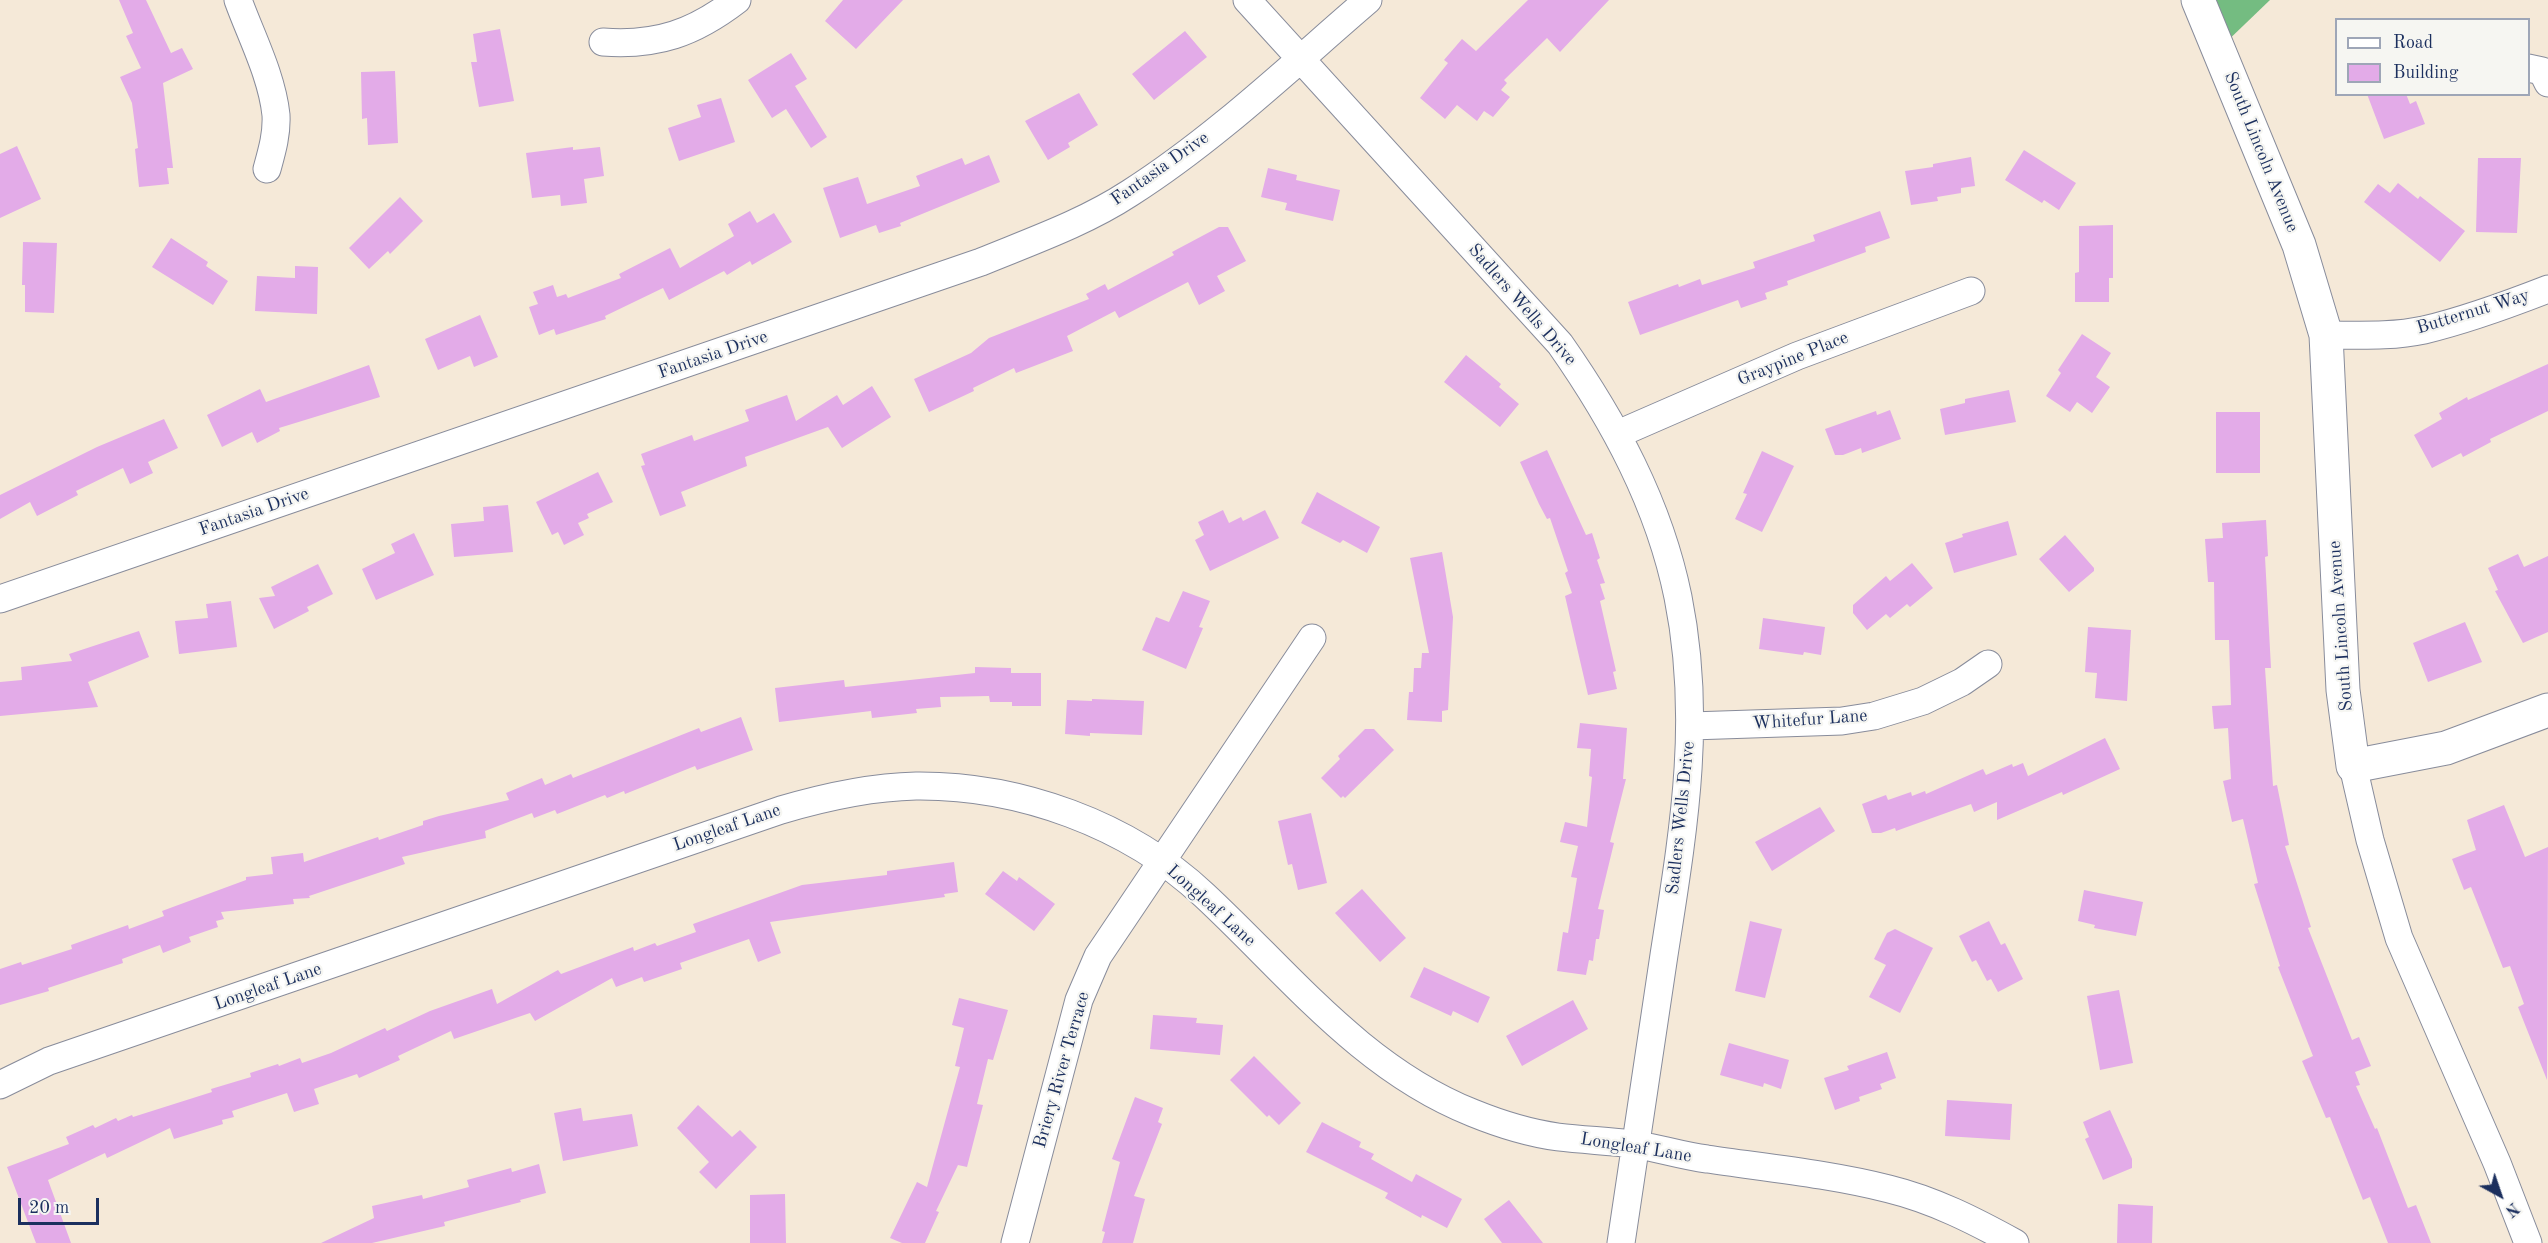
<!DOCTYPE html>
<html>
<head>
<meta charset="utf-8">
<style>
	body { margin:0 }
	#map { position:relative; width:2548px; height:1243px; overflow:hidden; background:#f5e9d8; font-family:"Old Standard TT",serif }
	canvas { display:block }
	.legend { position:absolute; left:2335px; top:18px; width:195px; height:78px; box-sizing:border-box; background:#f6f6f2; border:2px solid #9ea6b7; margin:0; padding:8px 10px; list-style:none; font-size:18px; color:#1b2f5e }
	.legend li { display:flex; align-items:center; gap:12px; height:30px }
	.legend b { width:30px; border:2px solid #9ea6b7 }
	.north { position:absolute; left:2470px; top:1165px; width:60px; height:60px; -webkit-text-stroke:4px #f6f6f2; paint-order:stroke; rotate:140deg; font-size:16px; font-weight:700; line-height:24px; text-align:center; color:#1b2f5e }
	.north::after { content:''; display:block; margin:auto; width:21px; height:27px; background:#1b2f5e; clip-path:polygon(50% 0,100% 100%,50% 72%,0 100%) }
	.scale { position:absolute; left:18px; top:1198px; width:81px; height:27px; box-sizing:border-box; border:3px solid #1b2f5e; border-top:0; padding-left:8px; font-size:18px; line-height:21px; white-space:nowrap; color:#1b2f5e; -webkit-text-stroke:4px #f6f6f2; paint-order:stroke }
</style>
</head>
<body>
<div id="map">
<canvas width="2548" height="1243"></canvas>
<ul class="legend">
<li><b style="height:8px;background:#fff"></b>Road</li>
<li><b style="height:16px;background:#e3abe8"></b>Building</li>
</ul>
<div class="north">N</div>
<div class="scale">20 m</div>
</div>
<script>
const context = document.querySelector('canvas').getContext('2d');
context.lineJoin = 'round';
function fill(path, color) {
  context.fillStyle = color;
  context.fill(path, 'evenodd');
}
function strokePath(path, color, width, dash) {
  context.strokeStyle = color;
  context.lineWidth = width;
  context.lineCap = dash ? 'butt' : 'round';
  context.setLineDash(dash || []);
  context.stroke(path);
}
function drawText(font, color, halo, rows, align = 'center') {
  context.font = font + ' "Old Standard TT",serif';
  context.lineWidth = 4.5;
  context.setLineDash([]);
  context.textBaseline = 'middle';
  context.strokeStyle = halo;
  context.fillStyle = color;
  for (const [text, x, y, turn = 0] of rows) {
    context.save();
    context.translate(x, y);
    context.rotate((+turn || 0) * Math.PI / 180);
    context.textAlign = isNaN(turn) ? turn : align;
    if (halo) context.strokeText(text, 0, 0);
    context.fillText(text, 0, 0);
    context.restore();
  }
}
fill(new Path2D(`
	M 2198,0 L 2270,0 L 2219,49 Z`), '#74bc81');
fill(new Path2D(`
	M 119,0 L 146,0 L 171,53 L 182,48 L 193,69 L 163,83 L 173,168 L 167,168 L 169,184 L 139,187 L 135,149 L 138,148 L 132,103 L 120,77 L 141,68 L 126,36 L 133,33 Z
	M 843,0 L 903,0 L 856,49 L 825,21 Z
	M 1528,0 L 1609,0 L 1560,52 L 1547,38 L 1504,80 L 1507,83 L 1501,90 L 1510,97 L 1493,117 L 1484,111 L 1477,121 L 1457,105 L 1445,119 L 1420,98 L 1448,63 L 1444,60 L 1462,39 L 1476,51 Z
	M 500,29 L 514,101 L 479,107 L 471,62 L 477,62 L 473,34 Z
	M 1185,31 L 1207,57 L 1154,100 L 1132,74 Z
	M 791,53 L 807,79 L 795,86 L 827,137 L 811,148 L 786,109 L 772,118 L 748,80 Z
	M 395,71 L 398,143 L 368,145 L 367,118 L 362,119 L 361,72 Z
	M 1079,93 L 1098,125 L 1068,143 L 1070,147 L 1048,160 L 1025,121 Z
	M 2367,94 L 2406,94 L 2410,104 L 2416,101 L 2425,124 L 2384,139 Z
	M 721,98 L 735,142 L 679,161 L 668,128 L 701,117 L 697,105 Z
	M 17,146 L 41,199 L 0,218 L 0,154 Z
	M 573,147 L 573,150 L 600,147 L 604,176 L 584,179 L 587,203 L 561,206 L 560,195 L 532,198 L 526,153 Z
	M 2024,150 L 2076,183 L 2059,210 L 2044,200 L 2042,203 L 2005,180 Z
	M 989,155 L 1000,182 L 900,223 L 901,226 L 879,233 L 876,225 L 840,238 L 823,188 L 858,177 L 867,204 L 920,186 L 916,176 L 962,158 L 965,165 Z
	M 1971,157 L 1975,186 L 1961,188 L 1961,193 L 1937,197 L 1938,201 L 1911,205 L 1905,171 L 1933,167 L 1933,164 Z
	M 2478,158 L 2521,158 L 2517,233 L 2476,232 Z
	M 1268,168 L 1297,175 L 1296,180 L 1340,190 L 1333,221 L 1285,210 L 1287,203 L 1261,197 Z
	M 2398,183 L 2418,199 L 2420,196 L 2465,231 L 2440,262 L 2364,202 L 2378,184 L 2390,193 Z
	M 400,197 L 423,221 L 390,254 L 388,251 L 369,269 L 349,248 Z
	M 750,211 L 757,223 L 774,213 L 792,242 L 752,265 L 750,261 L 727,275 L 724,271 L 669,300 L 663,288 L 605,316 L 606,319 L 556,335 L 554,329 L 539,335 L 529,307 L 538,304 L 533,292 L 553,285 L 557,297 L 566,294 L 568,298 L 621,278 L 619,274 L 670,248 L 680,268 L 734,236 L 728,224 Z
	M 1880,211 L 1890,238 L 1865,247 L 1866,252 L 1787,281 L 1788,285 L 1765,293 L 1767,299 L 1741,308 L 1738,300 L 1640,335 L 1628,302 L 1678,284 L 1679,287 L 1700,279 L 1702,285 L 1755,268 L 1753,262 L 1815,241 L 1813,235 Z
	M 2113,225 L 2113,278 L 2109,278 L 2109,302 L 2075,302 L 2075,273 L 2079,272 L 2079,226 Z
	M 1219,227 L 1228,227 L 1246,261 L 1217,276 L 1225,291 L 1199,305 L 1188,282 L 1119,318 L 1115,311 L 1067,336 L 1073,351 L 1016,373 L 1014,368 L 973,388 L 974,391 L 929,412 L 914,379 L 971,353 L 989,338 L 1089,299 L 1086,294 L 1105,284 L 1108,290 L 1174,255 L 1172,252 Z
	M 171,238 L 208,262 L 206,266 L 228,281 L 213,305 L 152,267 Z
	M 23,242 L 57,243 L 54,313 L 25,312 L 25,285 L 22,285 Z
	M 295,266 L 318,267 L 317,314 L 255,311 L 257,276 L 295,278 Z
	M 480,315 L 498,357 L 474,367 L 470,356 L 438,370 L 425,339 Z
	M 2082,334 L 2111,353 L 2096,377 L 2110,387 L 2092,413 L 2077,402 L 2070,412 L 2046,396 L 2061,373 L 2058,370 Z
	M 1466,355 L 1501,384 L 1499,387 L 1519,404 L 1500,427 L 1444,382 Z
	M 2548,364 L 2548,411 L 2490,439 L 2491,442 L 2463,457 L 2461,453 L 2432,468 L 2414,435 L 2442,419 L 2439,413 L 2467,397 L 2468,400 Z
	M 369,365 L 380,397 L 279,428 L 280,431 L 257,443 L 252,432 L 222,447 L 207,415 L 260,389 L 266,402 Z
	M 872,386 L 891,417 L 842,448 L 828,427 L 745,457 L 747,466 L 681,492 L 686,506 L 660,516 L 641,466 L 645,465 L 641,454 L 692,435 L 694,441 L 749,421 L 745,410 L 787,395 L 796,421 L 837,395 L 843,405 Z
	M 2009,390 L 2016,422 L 1945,435 L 1940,409 L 1965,403 L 1965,399 Z
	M 1890,410 L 1901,439 L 1862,453 L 1861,448 L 1843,455 L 1835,455 L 1825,429 L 1876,411 L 1877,415 Z
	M 2216,412 L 2260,412 L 2260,473 L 2216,473 Z
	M 164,419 L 178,448 L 148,462 L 153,473 L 130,484 L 123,468 L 76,491 L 78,495 L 37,516 L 30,502 L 0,519 L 0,495 L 97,447 Z
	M 1547,450 L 1586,535 L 1592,533 L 1600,558 L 1597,560 L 1605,583 L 1600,584 L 1605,599 L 1600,601 L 1616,671 L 1613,672 L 1617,689 L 1588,695 L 1565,596 L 1572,593 L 1565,573 L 1568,571 L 1550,518 L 1547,519 L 1539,504 L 1520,462 Z
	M 1762,451 L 1794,466 L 1762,532 L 1735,519 L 1747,494 L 1743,493 Z
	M 598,472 L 613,502 L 587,514 L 589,518 L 578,523 L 584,535 L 564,545 L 558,532 L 552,535 L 536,502 Z
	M 1317,492 L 1380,527 L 1367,553 L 1343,540 L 1340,543 L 1301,523 Z
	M 508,505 L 513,552 L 454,557 L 451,524 L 484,521 L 483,507 Z
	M 1223,510 L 1229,523 L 1241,517 L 1243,521 L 1265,510 L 1279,538 L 1210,571 L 1195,540 L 1204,535 L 1198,522 Z
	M 2266,520 L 2268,556 L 2265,557 L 2271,668 L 2265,668 L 2273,786 L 2277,785 L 2289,845 L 2285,846 L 2311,927 L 2308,928 L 2352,1040 L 2359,1037 L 2371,1066 L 2355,1072 L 2360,1085 L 2356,1086 L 2375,1129 L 2377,1128 L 2408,1208 L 2416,1205 L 2431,1243 L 2388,1243 L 2370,1197 L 2363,1200 L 2330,1117 L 2326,1118 L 2302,1061 L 2313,1056 L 2278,967 L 2280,966 L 2254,884 L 2258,883 L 2243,819 L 2232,822 L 2223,781 L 2231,779 L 2228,728 L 2214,729 L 2212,706 L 2231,705 L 2229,640 L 2215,640 L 2214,582 L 2208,582 L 2205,539 L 2223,538 L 2222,523 Z
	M 2008,521 L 2017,555 L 1954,573 L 1945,543 L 1963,537 L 1962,534 Z
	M 414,533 L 434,575 L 376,600 L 362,569 L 395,553 L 391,544 Z
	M 2065,535 L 2094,568 L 2094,571 L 2069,592 L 2039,559 Z
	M 1442,552 L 1453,617 L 1448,710 L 1442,711 L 1442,722 L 1407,720 L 1409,692 L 1413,692 L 1414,668 L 1421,668 L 1422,653 L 1429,653 L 1410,558 Z
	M 2518,554 L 2524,567 L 2548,556 L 2548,632 L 2523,643 L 2495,591 L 2498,590 L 2488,568 Z
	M 1912,563 L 1933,588 L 1910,607 L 1907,604 L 1890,618 L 1886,614 L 1867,630 L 1853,613 L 1853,605 L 1886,576 L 1890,581 Z
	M 318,564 L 333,594 L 307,607 L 309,611 L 274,629 L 259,598 L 275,596 L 271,587 Z
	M 1183,591 L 1210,601 L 1199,627 L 1203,628 L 1186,669 L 1142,650 L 1156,617 L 1169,622 Z
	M 231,601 L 237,647 L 179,654 L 175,621 L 208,618 L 206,604 Z
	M 1763,618 L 1825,627 L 1821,655 L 1804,652 L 1803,655 L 1759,649 Z
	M 2465,622 L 2482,662 L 2428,682 L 2413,643 Z
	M 2088,627 L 2131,630 L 2127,701 L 2095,698 L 2097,673 L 2085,672 Z
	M 139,631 L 149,657 L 88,682 L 98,707 L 0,716 L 0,682 L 22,680 L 21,667 L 72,661 L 69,654 Z
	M 975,667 L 1011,668 L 1011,673 L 1041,673 L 1041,706 L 1012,706 L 1012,702 L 990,702 L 989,696 L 940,697 L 941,707 L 916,709 L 917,713 L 872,718 L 871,711 L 779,722 L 775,688 L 844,680 L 845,687 L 975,673 Z
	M 1092,699 L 1144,701 L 1142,735 L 1090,733 L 1090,736 L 1065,734 L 1067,700 L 1092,701 Z
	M 741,717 L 753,750 L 697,770 L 695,766 L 625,794 L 624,791 L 607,798 L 605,795 L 557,814 L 555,810 L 534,818 L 532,813 L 485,831 L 486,838 L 402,857 L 405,864 L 309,896 L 310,898 L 293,899 L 294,904 L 221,912 L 224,919 L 216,921 L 218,927 L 189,937 L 191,942 L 163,953 L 160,945 L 122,959 L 123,963 L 48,988 L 49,991 L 0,1005 L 0,969 L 21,962 L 22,965 L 72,949 L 71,945 L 128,925 L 129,929 L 164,916 L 162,911 L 246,880 L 246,877 L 273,874 L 271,857 L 303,853 L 304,862 L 378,837 L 379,840 L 423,825 L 423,821 L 439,816 L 509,800 L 506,793 L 542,778 L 545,785 L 571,774 L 573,778 L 699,728 L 701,732 Z
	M 1580,723 L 1627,728 L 1623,779 L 1626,779 L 1610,842 L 1614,843 L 1598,909 L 1604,910 L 1599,939 L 1596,939 L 1593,961 L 1589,960 L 1586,975 L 1557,971 L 1563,932 L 1568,933 L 1577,878 L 1571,877 L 1578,846 L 1560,842 L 1565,822 L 1587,827 L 1592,777 L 1589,776 L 1591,749 L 1577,748 Z
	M 1365,729 L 1374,729 L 1394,750 L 1345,798 L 1343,796 L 1341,798 L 1321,778 L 1340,759 L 1338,756 Z
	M 2105,738 L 2120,769 L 2063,795 L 2062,792 L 1997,820 L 1997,802 L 1974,812 L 1971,804 L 1896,831 L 1895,828 L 1881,833 L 1872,833 L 1862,804 L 1886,795 L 1888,800 L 1911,792 L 1912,796 L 1925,791 L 1926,794 L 1983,769 L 1986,775 L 2012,764 L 2013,767 L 2023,763 L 2028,776 Z
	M 2504,805 L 2525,857 L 2548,847 L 2547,1080 L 2518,1007 L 2524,1004 L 2510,966 L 2503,968 L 2471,887 L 2464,890 L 2452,859 L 2476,850 L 2467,820 Z
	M 1820,807 L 1835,831 L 1772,871 L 1755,842 Z
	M 1311,813 L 1327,883 L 1298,890 L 1292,864 L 1288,865 L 1278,821 Z
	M 954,862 L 958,892 L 944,894 L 945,897 L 770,922 L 781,953 L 758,962 L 749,939 L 680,963 L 682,969 L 644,982 L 642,977 L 616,987 L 612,978 L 535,1021 L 530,1013 L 454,1039 L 451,1031 L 398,1056 L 400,1060 L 359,1078 L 357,1074 L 314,1089 L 319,1104 L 294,1112 L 287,1093 L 232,1111 L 234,1117 L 222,1120 L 223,1124 L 174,1139 L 170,1128 L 107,1158 L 105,1153 L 48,1180 L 71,1243 L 36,1243 L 7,1167 L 69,1144 L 66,1137 L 93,1125 L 95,1128 L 116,1118 L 118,1121 L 132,1115 L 133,1117 L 212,1092 L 211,1089 L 251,1077 L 250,1073 L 278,1064 L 279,1066 L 300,1058 L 302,1063 L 331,1053 L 385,1028 L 387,1031 L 430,1011 L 492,989 L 497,1004 L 558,970 L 561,974 L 633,947 L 634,951 L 655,943 L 657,946 L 696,932 L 693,924 L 802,885 L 887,875 L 887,871 Z
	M 1003,871 L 1017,881 L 1019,877 L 1055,904 L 1034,931 L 985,894 Z
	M 1362,889 L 1406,938 L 1380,962 L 1335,913 Z
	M 2084,890 L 2143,902 L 2136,936 L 2094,928 L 2095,925 L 2078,921 Z
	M 1750,921 L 1782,929 L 1765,998 L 1735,991 Z
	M 1989,921 L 2001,945 L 2005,943 L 2023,979 L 1998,992 L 1991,979 L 1987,981 L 1976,960 L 1972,962 L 1959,936 Z
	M 1895,929 L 1933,948 L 1900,1013 L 1869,997 L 1886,965 L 1874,959 L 1887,933 Z
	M 1424,967 L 1490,997 L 1478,1023 L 1453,1011 L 1451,1016 L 1410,997 Z
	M 2119,990 L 2133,1063 L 2100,1070 L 2087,996 Z
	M 959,998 L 1008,1010 L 993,1060 L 988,1059 L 977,1104 L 983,1105 L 967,1167 L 958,1165 L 936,1211 L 939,1212 L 925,1243 L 902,1243 L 890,1238 L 917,1182 L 927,1187 L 960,1067 L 955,1066 L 964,1028 L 952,1025 Z
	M 1573,1000 L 1588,1029 L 1522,1066 L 1506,1036 Z
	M 1153,1015 L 1197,1018 L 1196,1023 L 1223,1025 L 1220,1055 L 1150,1049 Z
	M 1729,1043 L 1789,1060 L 1781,1089 L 1764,1083 L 1763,1087 L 1720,1075 Z
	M 1887,1052 L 1896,1078 L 1880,1084 L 1882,1089 L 1859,1097 L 1860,1101 L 1835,1110 L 1824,1078 L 1849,1070 L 1847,1066 Z
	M 1254,1056 L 1301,1103 L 1279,1125 L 1269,1115 L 1267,1117 L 1230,1080 Z
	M 1135,1097 L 1163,1108 L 1158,1122 L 1162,1124 L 1134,1196 L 1145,1199 L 1133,1243 L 1102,1243 L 1105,1232 L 1102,1231 L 1120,1162 L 1112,1159 Z
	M 1947,1100 L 2012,1104 L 2010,1140 L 1945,1136 Z
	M 698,1105 L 732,1137 L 740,1130 L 757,1147 L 716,1189 L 699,1172 L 709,1162 L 677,1128 Z
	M 581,1108 L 583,1121 L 632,1114 L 638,1146 L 563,1161 L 554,1113 Z
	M 2110,1110 L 2132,1159 L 2132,1168 L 2103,1180 L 2085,1139 L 2089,1137 L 2083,1122 Z
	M 1322,1122 L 1361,1142 L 1359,1147 L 1374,1154 L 1371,1159 L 1412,1182 L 1416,1174 L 1462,1199 L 1447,1228 L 1422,1215 L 1421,1218 L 1385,1198 L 1388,1193 L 1306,1152 Z
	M 539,1164 L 546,1193 L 520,1200 L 521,1202 L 444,1222 L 445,1226 L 372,1243 L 321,1243 L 374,1218 L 372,1206 L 422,1195 L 423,1199 L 469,1187 L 467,1180 L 511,1168 L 512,1172 Z
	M 785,1194 L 786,1243 L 750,1243 L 750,1195 Z
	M 1509,1200 L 1543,1243 L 1502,1243 L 1484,1219 Z
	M 2118,1204 L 2153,1206 L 2152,1243 L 2117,1243 Z`), '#e3abe8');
const minor = new Path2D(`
	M 238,0 C 251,36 272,76 276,115 C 277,134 272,151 267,169
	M 1247,0 L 1560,344 C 1614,421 1659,504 1678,597 C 1703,721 1683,833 1664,955 C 1649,1051 1635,1147 1621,1243
	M 603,42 C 657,46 694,33 737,0
	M 2528,68 L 2542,71 L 2548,83
	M 2326,335 C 2358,335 2392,337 2424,330 C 2466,320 2507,305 2548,289
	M 1618,434 L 1797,356 L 1971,291
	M 0,599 L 981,262 C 1032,241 1084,223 1130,193 C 1216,138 1291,66 1368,0
	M 1691,726 L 1842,721 L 1874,716 L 1923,701 L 1962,682 L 1988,664
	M 2353,766 L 2370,840 L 2399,938 L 2497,1163 L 2528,1243
	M 0,1085 L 49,1061 L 781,810 C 825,797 870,787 916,786 C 1019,785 1128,824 1204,895 C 1289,974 1362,1069 1473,1113 C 1500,1124 1529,1133 1558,1137 C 1583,1140 1608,1141 1633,1144 C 1658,1148 1682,1156 1707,1159 C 1768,1168 1830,1174 1889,1189 C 1934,1200 1975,1221 2015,1243
	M 1015,1243 L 1079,1000 L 1098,956 L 1312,638`);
const major = new Path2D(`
	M 2198,0 L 2299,245 L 2326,335 L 2343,690 L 2353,766 L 2446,748 L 2548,710`);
strokePath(minor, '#888c9b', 29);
strokePath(major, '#888c9b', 35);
strokePath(minor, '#fff', 27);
strokePath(major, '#fff', 33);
drawText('18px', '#1b2f5e', '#f6f6f2', [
	["South Lincoln Avenue",2261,152,68],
	["Fantasia Drive",1160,169,-35],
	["Sadlers Wells Drive",1522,305,49],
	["Butternut Way",2473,312,-17],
	["Fantasia Drive",713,355,-19],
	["Graypine Place",1793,359,-22],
	["Fantasia Drive",254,512,-19],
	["South Lincoln Avenue",2341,626,-94],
	["Whitefur Lane",1810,720,-4],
	["Sadlers Wells Drive",1681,818,-84],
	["Longleaf Lane",727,828,-19],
	["Longleaf Lane",1211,906,42],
	["Longleaf Lane",268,987,-19],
	["Briery River Terrace",1062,1070,-74],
	["Longleaf Lane",1636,1148,9]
]);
</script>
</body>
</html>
